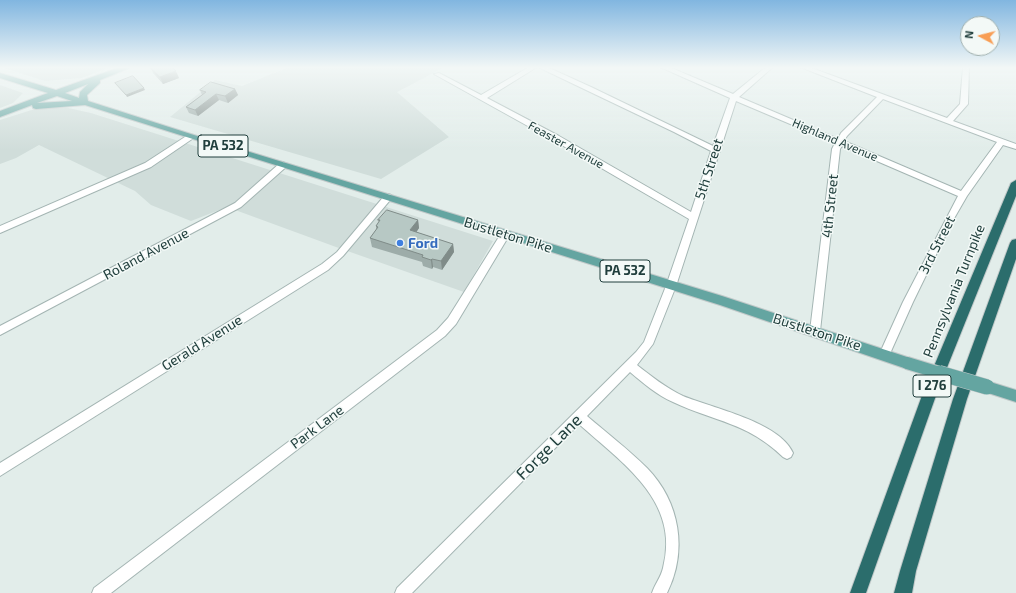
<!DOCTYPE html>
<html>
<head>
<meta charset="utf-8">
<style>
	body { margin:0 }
	#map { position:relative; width:1016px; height:593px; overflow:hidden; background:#e2edea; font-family:"Exo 2",sans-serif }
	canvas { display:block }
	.north { position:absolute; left:960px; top:16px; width:40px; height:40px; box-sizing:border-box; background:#f3f9f7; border:1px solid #9fafad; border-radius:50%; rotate:277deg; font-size:11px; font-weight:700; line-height:16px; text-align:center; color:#213f3d }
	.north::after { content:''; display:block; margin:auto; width:14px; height:18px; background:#f89e55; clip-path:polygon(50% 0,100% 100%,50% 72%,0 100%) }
</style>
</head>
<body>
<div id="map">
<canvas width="1016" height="593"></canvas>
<div class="north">N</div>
</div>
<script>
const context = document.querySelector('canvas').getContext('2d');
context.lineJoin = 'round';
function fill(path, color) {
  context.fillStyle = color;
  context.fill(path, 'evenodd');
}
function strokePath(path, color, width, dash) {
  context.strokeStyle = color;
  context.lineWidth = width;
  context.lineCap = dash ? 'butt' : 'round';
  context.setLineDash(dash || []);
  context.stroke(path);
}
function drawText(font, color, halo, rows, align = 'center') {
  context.font = font + ' "Exo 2",sans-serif';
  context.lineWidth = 3;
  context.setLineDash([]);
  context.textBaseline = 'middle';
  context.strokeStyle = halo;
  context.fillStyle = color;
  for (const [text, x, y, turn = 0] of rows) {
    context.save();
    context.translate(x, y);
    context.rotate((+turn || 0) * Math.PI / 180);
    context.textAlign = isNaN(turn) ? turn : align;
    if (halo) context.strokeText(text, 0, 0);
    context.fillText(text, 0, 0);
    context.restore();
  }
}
fill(new Path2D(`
	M 0,67 L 111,67 L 82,78 L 45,81 Z
	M 289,67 L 445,67 L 397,92 L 449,137 L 381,179 L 170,117 L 215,80 L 242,86 Z
	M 0,85 L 23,93 L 13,103 L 0,108 Z
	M 41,107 L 68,108 L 91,113 L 493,241 L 464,292 L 336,247 L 227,207 L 191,221 L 151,205 L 135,191 L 39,145 L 16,158 L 0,164 L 0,120 Z`), '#d0ddda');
const minor = new Path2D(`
	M 529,67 L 537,67 L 487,98 L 559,136 L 691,212 L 711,151 L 674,132 L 538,67 L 547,67 L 591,87 L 713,146 L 730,98 L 660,67 L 669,67 L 733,94 L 766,67 L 773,67 L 739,97 L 838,139 L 841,133 L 877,97 L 800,67 L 809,67 L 947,118 L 960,104 L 963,67 L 969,67 L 968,104 L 953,121 L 1016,144 L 1016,149 L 1003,145 L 967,196 L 952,222 L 913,302 L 888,358 L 884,360 L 880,358 L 879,355 L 903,302 L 958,196 L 842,146 L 840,149 L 820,331 L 819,334 L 815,335 L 811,334 L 810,331 L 832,149 L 835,143 L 736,101 L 676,286 L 653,344 L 637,365 C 651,376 666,388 683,396 C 712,408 780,422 793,453 L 791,457 L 787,459 L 783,457 C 747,422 715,422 673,402 C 657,395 643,383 630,372 L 587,416 C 607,433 629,450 647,468 C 680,502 688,551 667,593 L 652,593 C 655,584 661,577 663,568 C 681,501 622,463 579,424 L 412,593 L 395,593 L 397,588 L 636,352 L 644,342 L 666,286 L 689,219 L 553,140 L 434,74 L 439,73 L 481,95 ZM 883,99 L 997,142 L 961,191 L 844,141 L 847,136 Z
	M 188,135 L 191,135 L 195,137 L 151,167 L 0,233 L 0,226 L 145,163 Z
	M 283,162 L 287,165 L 286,167 L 241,207 L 0,335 L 0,326 L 235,203 L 280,163 Z
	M 388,194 L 391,195 L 392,197 L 391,199 L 343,256 L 328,270 L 0,476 L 0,463 L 322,264 L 337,252 L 385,195 Z
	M 505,231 L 510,234 L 456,324 L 445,336 L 111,593 L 92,593 L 94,588 L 437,330 L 448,318 L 502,232 Z`);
const primary = new Path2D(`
	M 120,67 L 132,67 L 100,80 L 100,83 L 87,95 L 88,101 L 194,135 L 722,296 L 907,357 L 912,359 L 914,363 L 912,367 L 907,369 L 720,305 L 85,105 L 36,109 L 33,108 L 32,105 L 0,117 L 0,111 L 48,93 L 0,78 L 0,73 L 56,90 ZM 88,84 L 80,92 L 79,98 L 65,93 ZM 57,96 L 72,101 L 37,103 Z
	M 987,381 L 1016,390 L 1016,402 L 982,391 L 980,387 L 982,383 Z`);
const motorway = new Path2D(`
	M 1016,180 L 1016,196 L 938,390 L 866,593 L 850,593 L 924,390 L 1011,183 Z
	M 1016,239 L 1016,259 L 967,399 L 916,571 L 912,593 L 894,593 L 900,571 L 953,399 L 1010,243 L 1012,240 Z`);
strokePath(minor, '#a4b5b3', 2);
strokePath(primary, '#c1c9c9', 2);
strokePath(motorway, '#c1c9c9', 2);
fill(minor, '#fff');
fill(primary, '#64a5a1');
fill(motorway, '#2b6d6c');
const primaryBridgeFar1 = new Path2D(`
	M 907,363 L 943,374`);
const primaryBridge = new Path2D(`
	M 939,373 L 987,387`);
strokePath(primaryBridgeFar1, '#c1c9c9', 14, []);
strokePath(primaryBridge, '#c1c9c9', 16, []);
strokePath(primaryBridgeFar1, '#64a5a1', 12);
strokePath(primaryBridge, '#64a5a1', 15);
fill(new Path2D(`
	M 150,67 L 179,78 L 163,84 L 153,73 Z
	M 235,89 L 238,95 L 228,103 L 219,100 L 198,116 L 189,113 L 186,107 L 202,95 L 200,90 Z
	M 378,220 L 418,220 L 419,228 L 416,232 L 453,244 L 454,252 L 442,270 L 433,267 L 432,269 L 423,266 L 422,262 L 372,247 L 370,238 L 376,230 L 376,226 L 379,222 Z`), '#9daca9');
fill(new Path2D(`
	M 176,71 L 179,78 L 163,84 L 160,77 Z
	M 144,88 L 145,90 L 127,97 L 126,95 Z
	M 235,89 L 238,95 L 228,103 L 225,96 Z
	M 216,94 L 219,100 L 198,116 L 195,110 Z
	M 418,220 L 419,228 L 412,239 L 410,230 Z
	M 453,244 L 454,252 L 442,270 L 441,261 Z
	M 432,259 L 433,267 L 432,269 L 431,260 Z`), '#808c89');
const building = new Path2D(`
	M 150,67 L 172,67 L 176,71 L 160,77 Z
	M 133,76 L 144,88 L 126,95 L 115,83 Z
	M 211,82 L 235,89 L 225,96 L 216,94 L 195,110 L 186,107 L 206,92 L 200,90 Z
	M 387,210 L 418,220 L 410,230 L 453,244 L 441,261 L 432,259 L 431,260 L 422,257 L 423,255 L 370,238 L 378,227 L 376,226 L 380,220 L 378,220 Z`);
fill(building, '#b7c8c4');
strokePath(building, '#808c89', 1);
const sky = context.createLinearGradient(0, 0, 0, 150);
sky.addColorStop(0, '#81b6e0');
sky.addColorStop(0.45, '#f2f7f6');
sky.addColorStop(1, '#f2f7f600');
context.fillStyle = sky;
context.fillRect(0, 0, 1016, 150);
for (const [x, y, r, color] of [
	[400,243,4,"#3f7fe0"]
]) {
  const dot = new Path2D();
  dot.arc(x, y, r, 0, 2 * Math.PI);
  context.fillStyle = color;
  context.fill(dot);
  strokePath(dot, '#f3f9f7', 1.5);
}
drawText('12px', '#213f3d', '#f3f9f7', [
	["Highland Avenue",835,140,23],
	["Feaster Avenue",566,145,29]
]);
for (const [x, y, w] of [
	[223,146,50],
	[625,271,50],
	[932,386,38]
]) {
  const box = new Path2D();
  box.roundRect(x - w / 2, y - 11, w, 22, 3);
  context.fillStyle = '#f3f9f7';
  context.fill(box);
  strokePath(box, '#213f3d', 1);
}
drawText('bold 13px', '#213f3d', null, [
	["PA 532",223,146],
	["PA 532",625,271],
	["I 276",932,386]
]);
drawText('14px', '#213f3d', '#f3f9f7', [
	["5th Street",709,169,-72],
	["4th Street",830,206,-84],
	["Bustleton Pike",508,235,17],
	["3rd Street",937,245,-63],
	["Roland Avenue",146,254,-28],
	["Pennsylvania Turnpike",954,291,-68],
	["Bustleton Pike",817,332,18],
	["Gerald Avenue",202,343,-32],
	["Park Lane",317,427,-37]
]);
drawText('bold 14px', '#366cbe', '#f3f9f7', [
	["Ford",408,243]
], 'left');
drawText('17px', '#213f3d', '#f3f9f7', [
	["Forge Lane",549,447,-45]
]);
</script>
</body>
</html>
